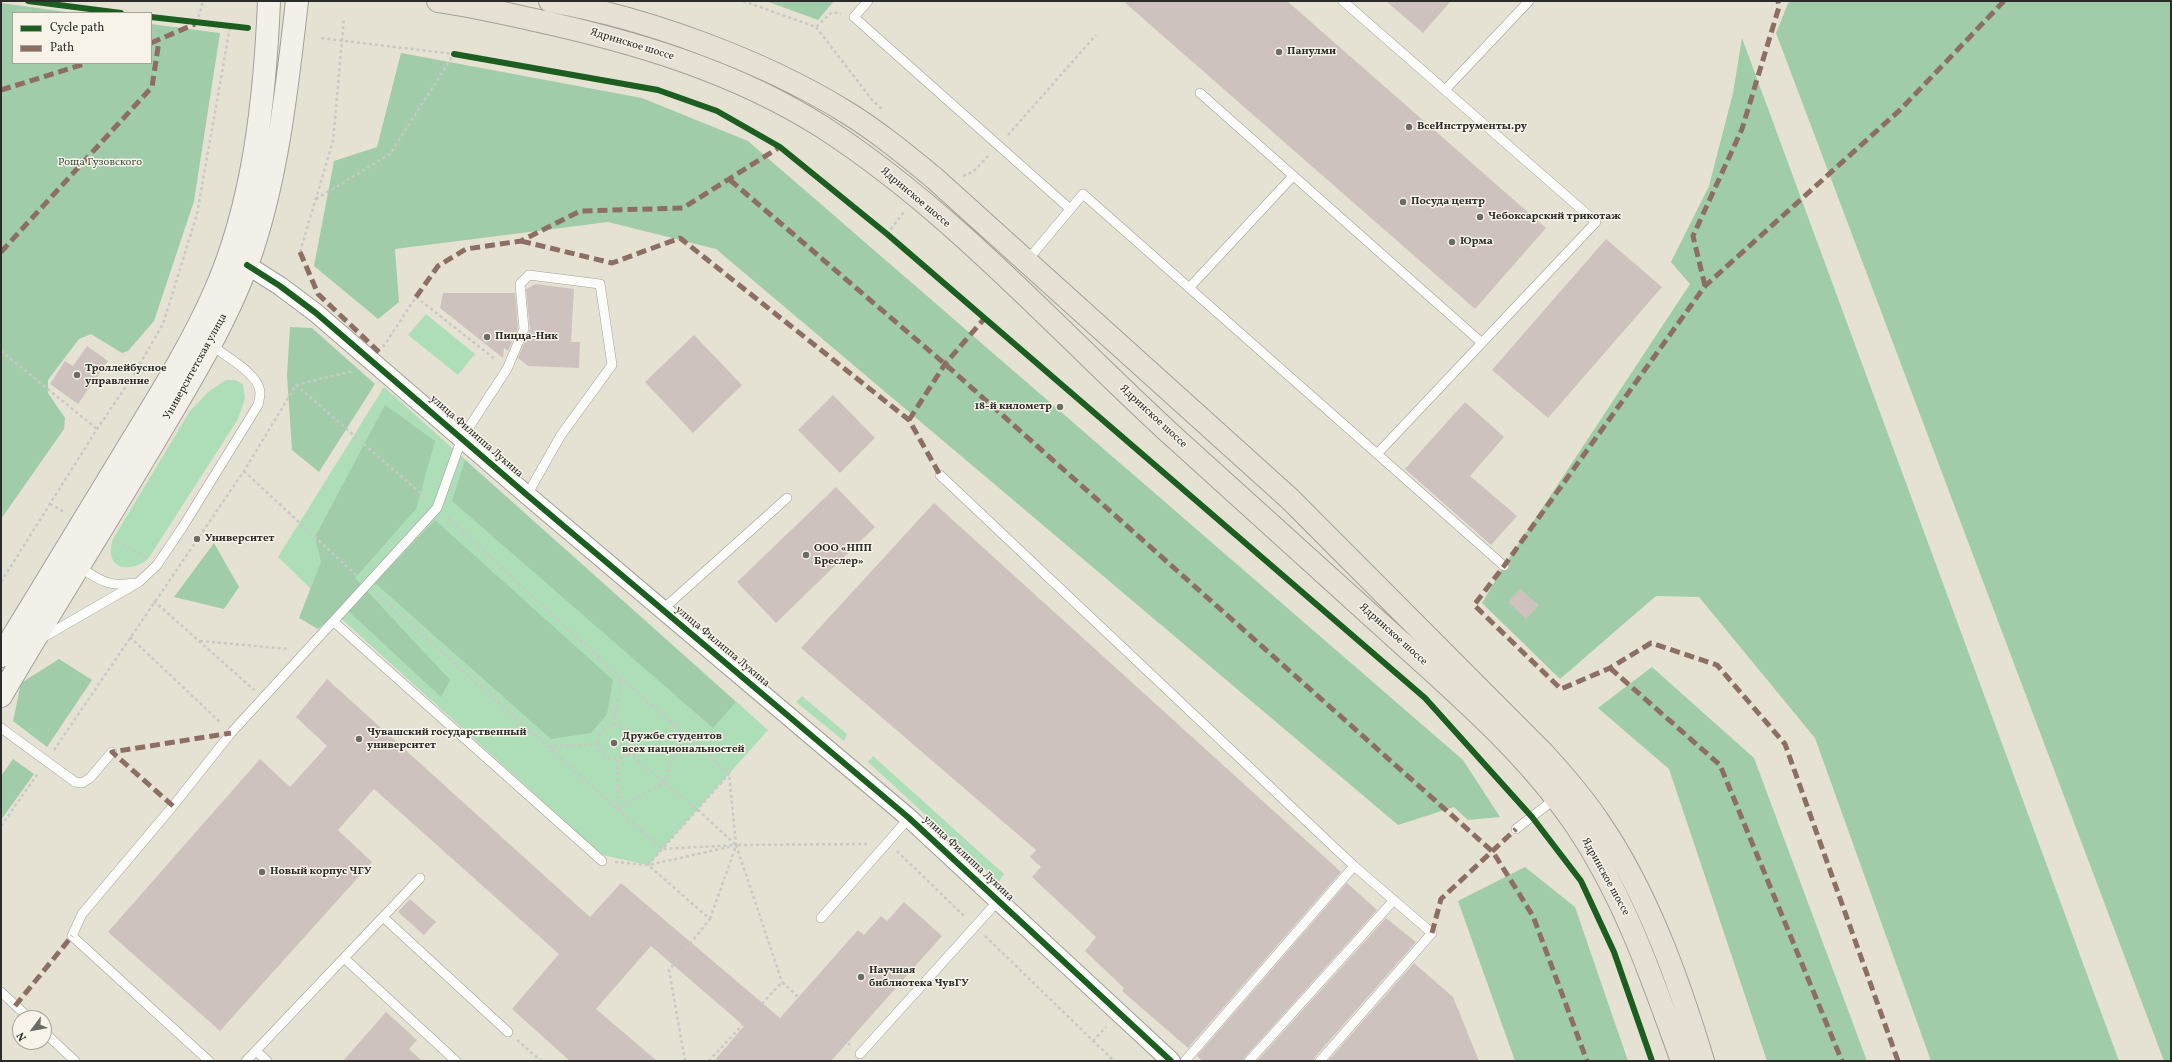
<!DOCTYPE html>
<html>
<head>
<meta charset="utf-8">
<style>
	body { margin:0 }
	#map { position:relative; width:2172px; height:1062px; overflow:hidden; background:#e5e2d4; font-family:Vollkorn,serif }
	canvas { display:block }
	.frame { position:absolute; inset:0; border:2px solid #2b2b2b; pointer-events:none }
	.legend { position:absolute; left:12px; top:12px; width:140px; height:52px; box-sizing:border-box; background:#f7f3e8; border:1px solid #a5a39c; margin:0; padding:5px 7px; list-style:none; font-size:12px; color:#2b2b2b }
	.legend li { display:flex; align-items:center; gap:8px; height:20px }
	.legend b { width:20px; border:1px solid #a5a39c }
	.north { position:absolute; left:12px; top:1010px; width:40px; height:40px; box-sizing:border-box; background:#f7f3e8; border:1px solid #a5a39c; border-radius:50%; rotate:238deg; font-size:11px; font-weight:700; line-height:16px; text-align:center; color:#2b2b2b }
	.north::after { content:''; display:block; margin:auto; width:14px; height:18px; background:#6c6b66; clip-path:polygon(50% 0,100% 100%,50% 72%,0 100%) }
</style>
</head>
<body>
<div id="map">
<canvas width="2172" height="1062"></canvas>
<div class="frame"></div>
<ul class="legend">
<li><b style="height:5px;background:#1b5e20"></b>Cycle path</li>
<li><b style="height:5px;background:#8d6e63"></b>Path</li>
</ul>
<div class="north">N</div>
</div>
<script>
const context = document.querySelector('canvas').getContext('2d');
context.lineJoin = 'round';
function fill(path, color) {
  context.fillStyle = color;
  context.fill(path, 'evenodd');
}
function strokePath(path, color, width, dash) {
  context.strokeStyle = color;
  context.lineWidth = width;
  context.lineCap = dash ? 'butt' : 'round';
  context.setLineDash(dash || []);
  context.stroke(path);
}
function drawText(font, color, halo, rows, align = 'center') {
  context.font = font + ' Vollkorn,serif';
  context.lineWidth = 3;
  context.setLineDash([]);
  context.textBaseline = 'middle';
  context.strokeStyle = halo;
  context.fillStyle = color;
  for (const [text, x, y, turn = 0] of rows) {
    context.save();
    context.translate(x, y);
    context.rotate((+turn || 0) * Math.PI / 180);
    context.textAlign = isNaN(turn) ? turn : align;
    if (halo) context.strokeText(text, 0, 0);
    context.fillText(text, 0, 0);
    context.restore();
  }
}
fill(new Path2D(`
	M 426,314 L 475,354 L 458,375 L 408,335 Z
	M 226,380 L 235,380 L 243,384 L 245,398 L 238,419 L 148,559 C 128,575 103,568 113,539 L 190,411 L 208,392 Z
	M 384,387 L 768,730 L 648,865 L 602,855 L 346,623 L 278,557 Z
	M 802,696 L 847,734 L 844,741 L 796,702 Z
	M 873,756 L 1004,874 L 999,882 L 868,762 Z`), '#aedeb7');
fill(new Path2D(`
	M 766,1 L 834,1 L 818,20 Z
	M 1789,1 L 2171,1 L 2171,1061 L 2164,1061 L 1776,33 Z
	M 1,3 L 74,13 L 13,13 L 13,63 L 151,63 L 151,24 L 220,33 L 194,201 L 154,321 L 128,351 L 122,353 L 91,334 L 79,339 L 48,380 L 48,393 L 65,418 L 64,429 L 1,519 Z
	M 1742,38 L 2119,1061 L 1931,1061 L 1815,738 L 1699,597 L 1656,596 L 1560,679 L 1482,603 L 1504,566 L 1690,284 L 1671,262 L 1709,186 L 1733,93 Z
	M 401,53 L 642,98 L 748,141 L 1463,760 L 1500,817 L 1468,820 L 1454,807 L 1398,825 L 716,249 L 608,222 L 395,249 L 399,302 L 378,319 L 314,266 L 334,161 L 377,147 Z
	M 290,327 L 312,328 L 375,384 L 319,472 L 292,450 L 287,375 Z
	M 385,405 L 435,441 L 416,509 L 355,578 L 450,680 L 441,697 L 344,607 L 318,629 L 299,618 L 321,562 L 315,537 Z
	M 465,460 L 736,702 L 713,728 L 452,501 Z
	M 435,520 L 613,680 L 607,714 L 591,733 L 551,739 L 375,583 Z
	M 214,543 L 239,587 L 224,609 L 174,597 Z
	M 59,659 L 92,680 L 47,747 L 13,721 L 21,683 Z
	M 1652,667 L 1754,758 L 1867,1061 L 1767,1061 L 1669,769 L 1598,708 Z
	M 13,759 L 34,774 L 1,820 L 1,776 Z
	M 1525,867 L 1575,907 L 1628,1061 L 1515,1061 L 1458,901 Z`), '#a0cca9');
fill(new Path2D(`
	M 1123,1 L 1287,1 L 1546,228 L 1475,309 Z
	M 1386,1 L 1451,1 L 1423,33 Z
	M 1606,239 L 1662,287 L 1548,418 L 1492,370 Z
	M 536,284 L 574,289 L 571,342 L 580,342 L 579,368 L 528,366 L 518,358 L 530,329 L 526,289 Z
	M 443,293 L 515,293 L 518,328 L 508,351 L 504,348 L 503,358 L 440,308 Z
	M 694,335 L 742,385 L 693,433 L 645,382 Z
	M 87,346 L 108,361 L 78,404 L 50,384 L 65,361 L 73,366 Z
	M 833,395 L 875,438 L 840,473 L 798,430 Z
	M 1465,402 L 1504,437 L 1470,476 L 1517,516 L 1491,545 L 1405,469 Z
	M 836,487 L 875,527 L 776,623 L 737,582 Z
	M 934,503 L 1341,872 L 1188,1048 L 1122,991 L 1124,988 L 1085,951 L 1096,937 L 1032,877 L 1041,867 L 1030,857 L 1036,850 L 801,648 Z
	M 1520,589 L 1539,605 L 1526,619 L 1508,602 Z
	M 327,679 L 590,917 L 621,883 L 780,1018 L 858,930 L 864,935 L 881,916 L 887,921 L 904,902 L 942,936 L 831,1061 L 714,1061 L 744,1026 L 651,946 L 596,1009 L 657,1061 L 570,1061 L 512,1009 L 559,954 L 374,789 L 338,830 L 372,862 L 220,1031 L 108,932 L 260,759 L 290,787 L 327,746 L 296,717 Z
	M 1347,883 L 1377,910 L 1245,1057 L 1243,1061 L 1203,1061 L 1197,1056 Z
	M 410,899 L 436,922 L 424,935 L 398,912 Z
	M 1386,918 L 1416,942 L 1315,1057 L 1314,1061 L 1257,1061 Z
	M 1414,963 L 1453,997 L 1479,1061 L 1328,1061 Z
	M 386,1012 L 417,1040 L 409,1049 L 422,1061 L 343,1061 Z`), '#cec2bf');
const lane = new Path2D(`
	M 868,1 L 854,17 L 1070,209
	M 1343,1 L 1596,222 L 1377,454
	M 1445,90 L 1529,1
	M 1200,93 L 1482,343
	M 1026,262 L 1083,194 L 1504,566
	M 1189,288 L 1293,176
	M 940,475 L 1354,866 L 1432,933 L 1320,1061
	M 79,567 C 99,579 108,588 133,583
	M 662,610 L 787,498
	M 334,622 L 602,861
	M 42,638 L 139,582 L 157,565 L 182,528 L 258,405 C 259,401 260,396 260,392 C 259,374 224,355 211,345
	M 1,728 L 75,782 L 82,783 L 90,778 L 112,752
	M 1516,829 L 1556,798
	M 383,917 L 420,878
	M 821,918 L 909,818
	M 344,958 L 456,1061
	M 1,992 L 29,1018
	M 44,1032 L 75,1061
	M 256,1051 L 267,1061
	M 860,1054 L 998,901
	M 209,1061 L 72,936 L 82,914 L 173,806 L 231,733 L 437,508 L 462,438 L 507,369 L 524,329 L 520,284 L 529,275 L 600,284 L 612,365 L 561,435 L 527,495
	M 246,1061 L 383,917 L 508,1032
	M 1185,1061 L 1354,866
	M 1249,1061 L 1394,900`);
const street = new Path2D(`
	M 247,265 L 280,286 L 316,313 L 527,495 L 909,818 L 1171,1061`);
const secondary = new Path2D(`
	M 1,656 C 43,587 85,519 127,449 C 158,398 191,346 215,291 C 254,203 265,97 269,1
	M 1,696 C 53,607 108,520 160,432 C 192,378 225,324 247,265 C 277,183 287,88 297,1`);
const primary = new Path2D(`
	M 438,1 C 469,5 499,12 530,19 C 632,41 735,71 824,128 C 955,213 1060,333 1175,438 C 1248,505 1322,571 1396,638 C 1458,694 1525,752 1573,821 C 1624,895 1652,978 1682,1061
	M 550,1 C 646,18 762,60 846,112 C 877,131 905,154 933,177 L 1290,499 L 1544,754 C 1564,776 1583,798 1599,822 C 1647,892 1679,981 1703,1061`);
strokePath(lane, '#a2a098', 10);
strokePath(street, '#a2a098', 20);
strokePath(secondary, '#a2a098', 24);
strokePath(primary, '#a2a098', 24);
strokePath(new Path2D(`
	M 743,1 L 816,27 L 832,12 L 841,14
	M 197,23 L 203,1
	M 816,27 L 873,101 L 883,110
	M 1008,135 L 1096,35
	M 963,176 L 973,172 L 989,155
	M 316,199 L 390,154 L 454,54 L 320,38
	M 887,234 L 904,212
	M 300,252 L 333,141 L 344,18
	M 383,347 L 416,297 L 496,360
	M 1,351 L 97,429
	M 296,385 L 426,498
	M 244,471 L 357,576
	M 50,504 L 66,513
	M 117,541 L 146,557
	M 1,582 L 97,429 L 133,376 L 163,324 L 197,214 L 230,27
	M 377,594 L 662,849 L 736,845 L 729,773 L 621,678 L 447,517
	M 154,601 L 254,690
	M 130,637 L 221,723
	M 200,641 L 289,649
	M 614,725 L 621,678
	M598 742a17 17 0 1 1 34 0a17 17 0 1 1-34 0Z
	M 548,747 L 597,744
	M 54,750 L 244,471 L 296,385 L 353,371
	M 628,753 L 698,810 L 736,845 L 867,844
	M 617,760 L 618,809 L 665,782 L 683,733 L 632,740
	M 1,826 L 39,772
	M 736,845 L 782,982
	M 897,851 L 965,917
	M 615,862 L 648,865 L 729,847
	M 710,919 L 736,846
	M 985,936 L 1114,1061
	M 517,1040 L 541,1061
	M 1093,1041 L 1106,1027
	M 685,1061 L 669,970 L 710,919 L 648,865 L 729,774
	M 709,1061 L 782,982 L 850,1045`), '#c9c8c5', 2.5, [3, 3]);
strokePath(lane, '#fbfbf9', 9);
strokePath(street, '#fbfbf9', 18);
strokePath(secondary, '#f3f0ea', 22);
strokePath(primary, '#e7e1d5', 22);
strokePath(new Path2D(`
	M 151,43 L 195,24
	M 1,90 L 87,63
	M 730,180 L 945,364 L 1493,852 L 1533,916 L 1587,1061
	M 521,241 L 612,263 L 680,238 L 909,420 L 940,475
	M 1,252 L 152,87 L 159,41
	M 300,252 L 318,294 L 379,352
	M 1705,286 L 1693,236 L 1742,129 L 1779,7 L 1778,1
	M 416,297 L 438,266 L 466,249 L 521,241 L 580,211 L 683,208 L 780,147
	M 909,420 L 945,364 L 984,319
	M 1610,668 L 1720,765 L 1842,1061
	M 173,806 L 112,752 L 231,733
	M 1432,933 L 1441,899 L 1516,829
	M 15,1006 L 72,936
	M 1898,1061 L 1785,744 L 1717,665 L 1651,643 L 1610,668 L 1561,689 L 1474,605 L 1504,566 L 1705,286 L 1901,109 L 2004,1`), '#8d6e63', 5, [10, 5]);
strokePath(new Path2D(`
	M 28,1 L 121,13
	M 151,17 L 248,28
	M 454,54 L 658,90 L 717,111 L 780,147 L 887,234 L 1425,698 L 1532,817 L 1581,881 L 1614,952 L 1652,1061
	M 247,265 L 280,286 L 316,313 L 527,495 L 909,818 L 1171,1061`), '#1b5e20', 6);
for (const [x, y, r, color] of [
	[1279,52,4,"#6c6b66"],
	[1409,127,4,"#6c6b66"],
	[1403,202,4,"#6c6b66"],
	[1480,217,4,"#6c6b66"],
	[1452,242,4,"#6c6b66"],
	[487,337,4,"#6c6b66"],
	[77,375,4,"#6c6b66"],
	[1060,407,4,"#6c6b66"],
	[197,539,4,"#6c6b66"],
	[806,555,4,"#6c6b66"],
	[359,739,4,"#6c6b66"],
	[614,743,4,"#6c6b66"],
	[262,872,4,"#6c6b66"],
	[861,977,4,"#6c6b66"]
]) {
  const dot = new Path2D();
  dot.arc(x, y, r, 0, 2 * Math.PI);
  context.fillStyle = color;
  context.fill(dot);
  strokePath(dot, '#f7f3e8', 1.5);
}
drawText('11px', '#2b2b2b', '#f7f3e8', [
	["Ядринское шоссе",632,45,17],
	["Ядринское шоссе",915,198,40],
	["Университетская улица",196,367,-61],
	["Ядринское шоссе",1153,417,43],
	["улица Филиппа Лукина",476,437,41],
	["Ядринское шоссе",1393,635,42],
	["улица Филиппа Лукина",722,647,40],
	["улица Филиппа Лукина",968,859,43],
	["Ядринское шоссе",1605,877,61]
]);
drawText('bold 11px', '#2b2b2b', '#f7f3e8', [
	["Панулми",1287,52],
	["ВсеИнструменты.ру",1417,127],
	["Посуда центр",1411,202],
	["Чебоксарский трикотаж",1488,217],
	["Юрма",1460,242],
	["Пицца-Ник",495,337],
	["Троллейбусное",85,369],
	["управление",85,382],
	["18-й километр",1052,407,"right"],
	["Университет",205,539],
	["ООО «НПП",814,549],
	["Бреслер»",814,562],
	["Чувашский государственный",367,733],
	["университет",367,746],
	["Дружбе студентов",622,737],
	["всех национальностей",622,750],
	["Новый корпус ЧГУ",270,872],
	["Научная",869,971],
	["библиотека ЧувГУ",869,984]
], 'left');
drawText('11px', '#405748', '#f7f3e8', [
	["Роща Гузовского",100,163]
]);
</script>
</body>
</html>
